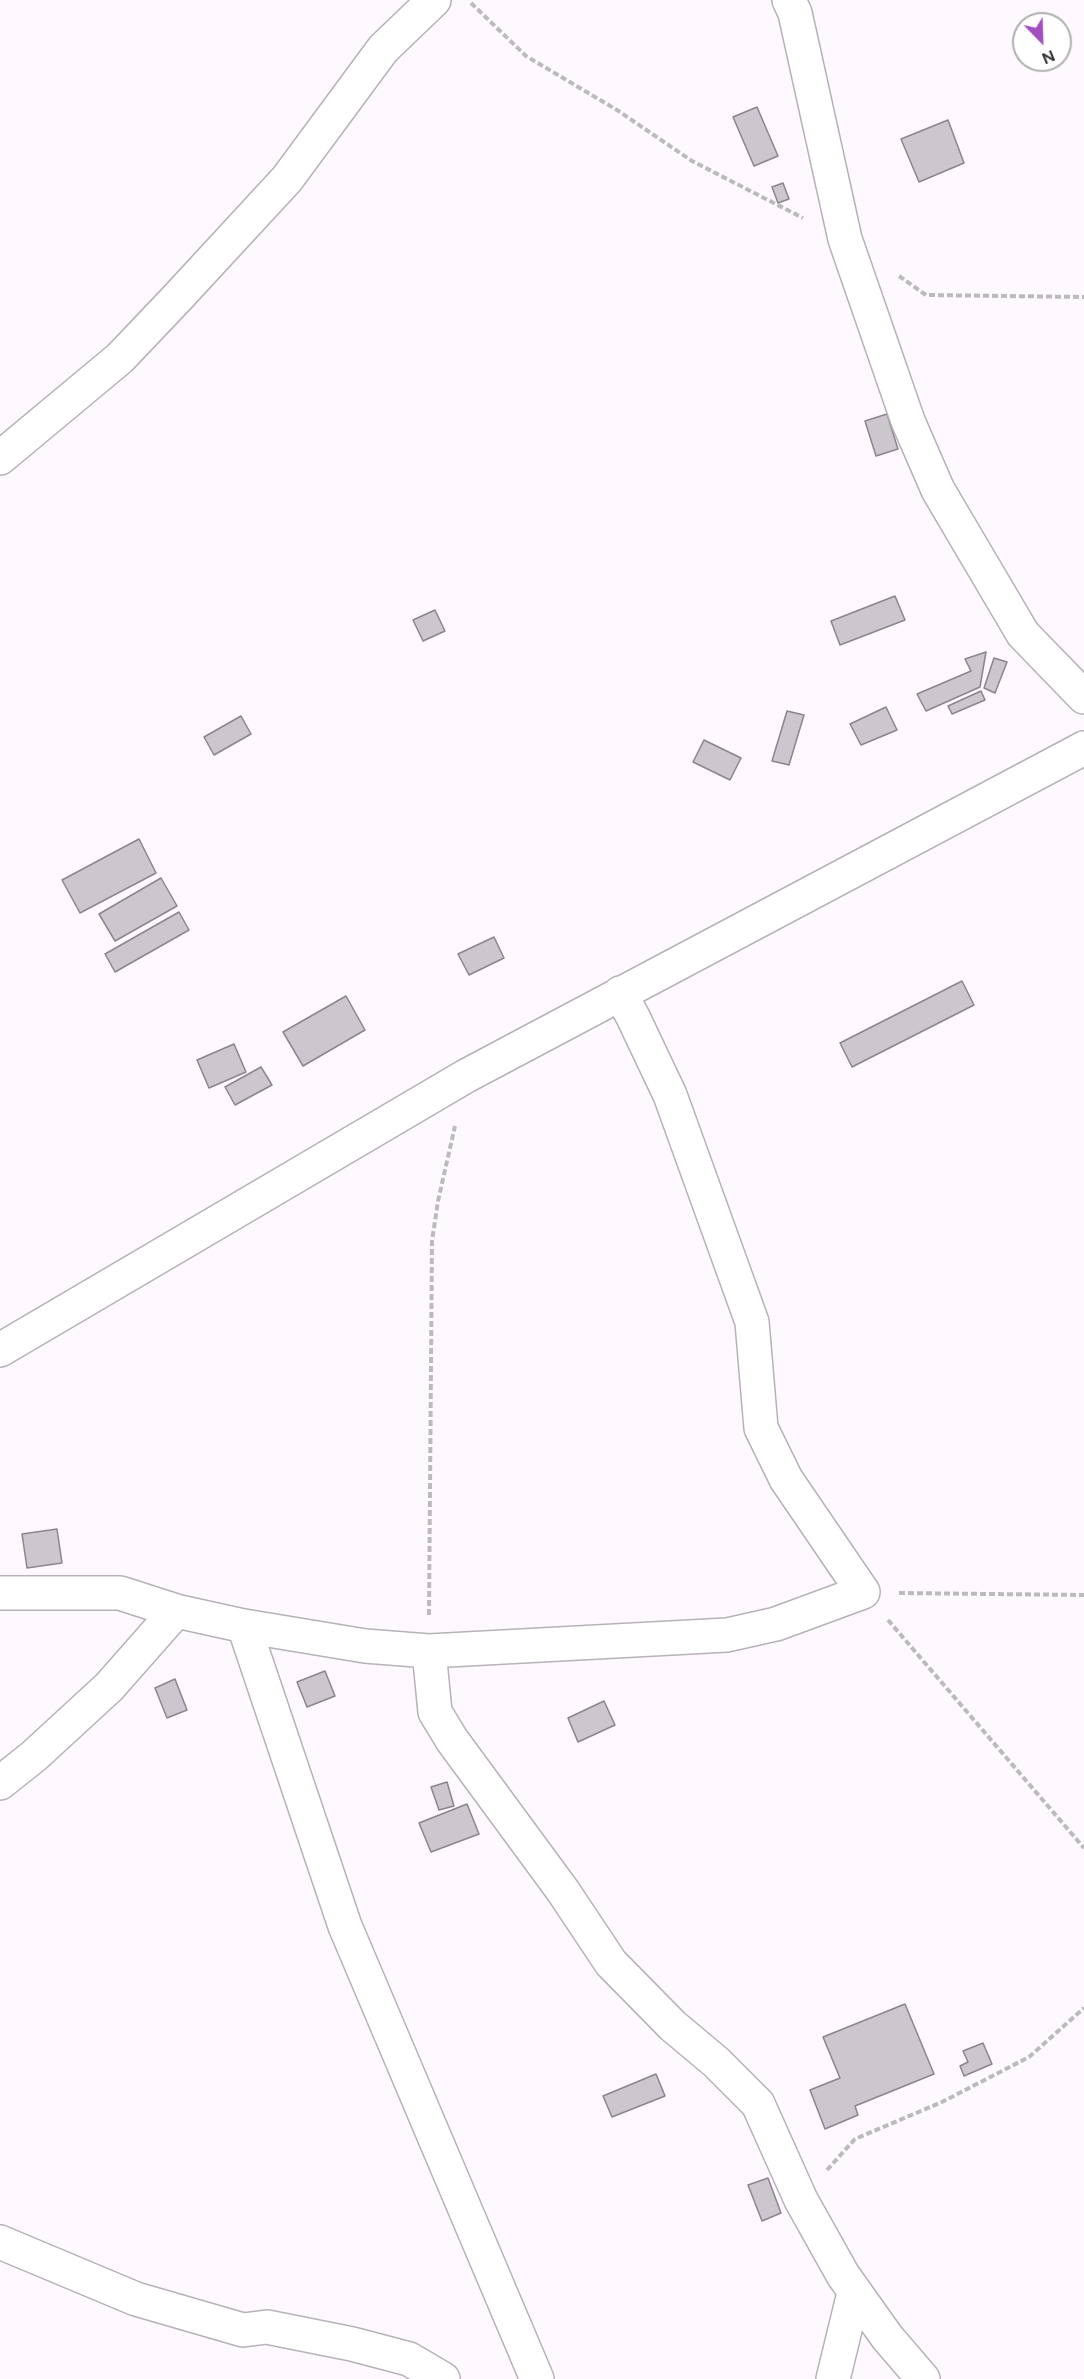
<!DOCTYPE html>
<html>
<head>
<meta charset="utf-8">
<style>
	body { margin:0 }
	#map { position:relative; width:1084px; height:2379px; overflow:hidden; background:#fdf9ff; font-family:Figtree,sans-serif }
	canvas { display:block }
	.north { position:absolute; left:1012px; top:12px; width:60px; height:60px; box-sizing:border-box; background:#fff; border:2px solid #b0afb0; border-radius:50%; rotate:157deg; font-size:16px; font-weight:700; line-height:24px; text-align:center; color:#3a383a }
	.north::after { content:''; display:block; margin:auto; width:21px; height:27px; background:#a250c0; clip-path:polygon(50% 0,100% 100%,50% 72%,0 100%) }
</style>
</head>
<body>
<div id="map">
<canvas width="1084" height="2379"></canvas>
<div class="north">N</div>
</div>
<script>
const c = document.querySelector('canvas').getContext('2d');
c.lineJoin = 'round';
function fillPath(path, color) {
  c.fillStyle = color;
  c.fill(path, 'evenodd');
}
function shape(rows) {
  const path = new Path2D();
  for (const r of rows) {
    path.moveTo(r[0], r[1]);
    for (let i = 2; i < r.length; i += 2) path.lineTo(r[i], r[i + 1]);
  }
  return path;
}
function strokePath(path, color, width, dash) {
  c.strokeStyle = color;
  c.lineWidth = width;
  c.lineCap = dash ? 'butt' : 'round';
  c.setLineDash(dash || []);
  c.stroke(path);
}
const building = shape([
	[757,107,778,156,754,166,733,117,757,107],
	[948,120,964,163,919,182,901,139,948,120],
	[783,183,789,199,778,203,772,187,783,183],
	[887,414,898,449,876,456,865,421,887,414],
	[895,596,905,620,840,645,831,621,895,596],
	[435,610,445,631,423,641,413,620,435,610],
	[986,652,980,687,926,711,917,694,971,671,965,659,986,652],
	[994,658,1007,662,995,693,984,688,994,658],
	[981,691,985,700,952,714,948,706,981,691],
	[886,707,897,730,861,745,850,724,886,707],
	[787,711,804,715,789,765,772,761,787,711],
	[241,716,251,734,214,755,204,737,241,716],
	[704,740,741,758,730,780,693,762,704,740],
	[139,839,156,873,80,913,62,880,139,839],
	[161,878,177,906,115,941,99,914,161,878],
	[179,912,189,930,115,972,105,954,179,912],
	[494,937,504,958,469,975,458,954,494,937],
	[962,981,974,1005,852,1067,840,1043,962,981],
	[346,996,365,1030,303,1066,283,1032,346,996],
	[234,1044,246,1072,209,1088,197,1060,234,1044],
	[261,1067,272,1085,235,1105,225,1087,261,1067],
	[57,1529,62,1563,27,1568,22,1534,57,1529],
	[325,1671,335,1696,307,1707,297,1682,325,1671],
	[175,1679,187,1710,167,1718,155,1688,175,1679],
	[604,1701,615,1725,578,1742,568,1718,604,1701],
	[447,1782,454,1806,439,1810,431,1787,447,1782],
	[467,1804,479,1834,431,1852,419,1823,467,1804],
	[905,2004,934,2074,855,2106,858,2115,825,2129,810,2090,840,2078,823,2037,905,2004],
	[983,2043,992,2064,964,2076,960,2066,968,2062,963,2051,983,2043],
	[656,2074,665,2096,612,2117,603,2096,656,2074],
	[768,2178,781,2213,762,2221,748,2185,768,2178]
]);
fillPath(building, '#cbc7cd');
strokePath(building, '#8a868b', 1.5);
const minor = shape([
	[789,0,795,13,845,239,908,421,938,490,1023,634,1084,697],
	[0,458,120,358,178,297,287,179,383,49,434,0],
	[0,1350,466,1076,1084,748],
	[0,1593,120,1593,176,1611,244,1626,365,1646,429,1651,727,1635,776,1624,863,1592,786,1479,761,1428,752,1322,670,1095,633,1017,620,993],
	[244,1626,345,1926,537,2379],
	[429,1651,435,1712,452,1740,563,1891,611,1963,673,2026,716,2062,758,2104,801,2200,843,2275,887,2337,923,2379],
	[0,1783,34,1756,109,1687,176,1611],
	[0,2242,136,2299,243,2330,267,2327,352,2344,409,2359,443,2379],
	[833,2379,854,2293]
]);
strokePath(minor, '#b7b2b8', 36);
strokePath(shape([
	[471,3,526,56,617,110,692,161,803,218],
	[899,276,926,295,1084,297],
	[899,1593,1084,1595],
	[429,1615,432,1241,438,1201,455,1126],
	[888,1620,1084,1848],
	[827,2170,855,2139,942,2102,1029,2057,1084,2008]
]), '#bdbabe', 4, [6, 3]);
strokePath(minor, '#fff', 33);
</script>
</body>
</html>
